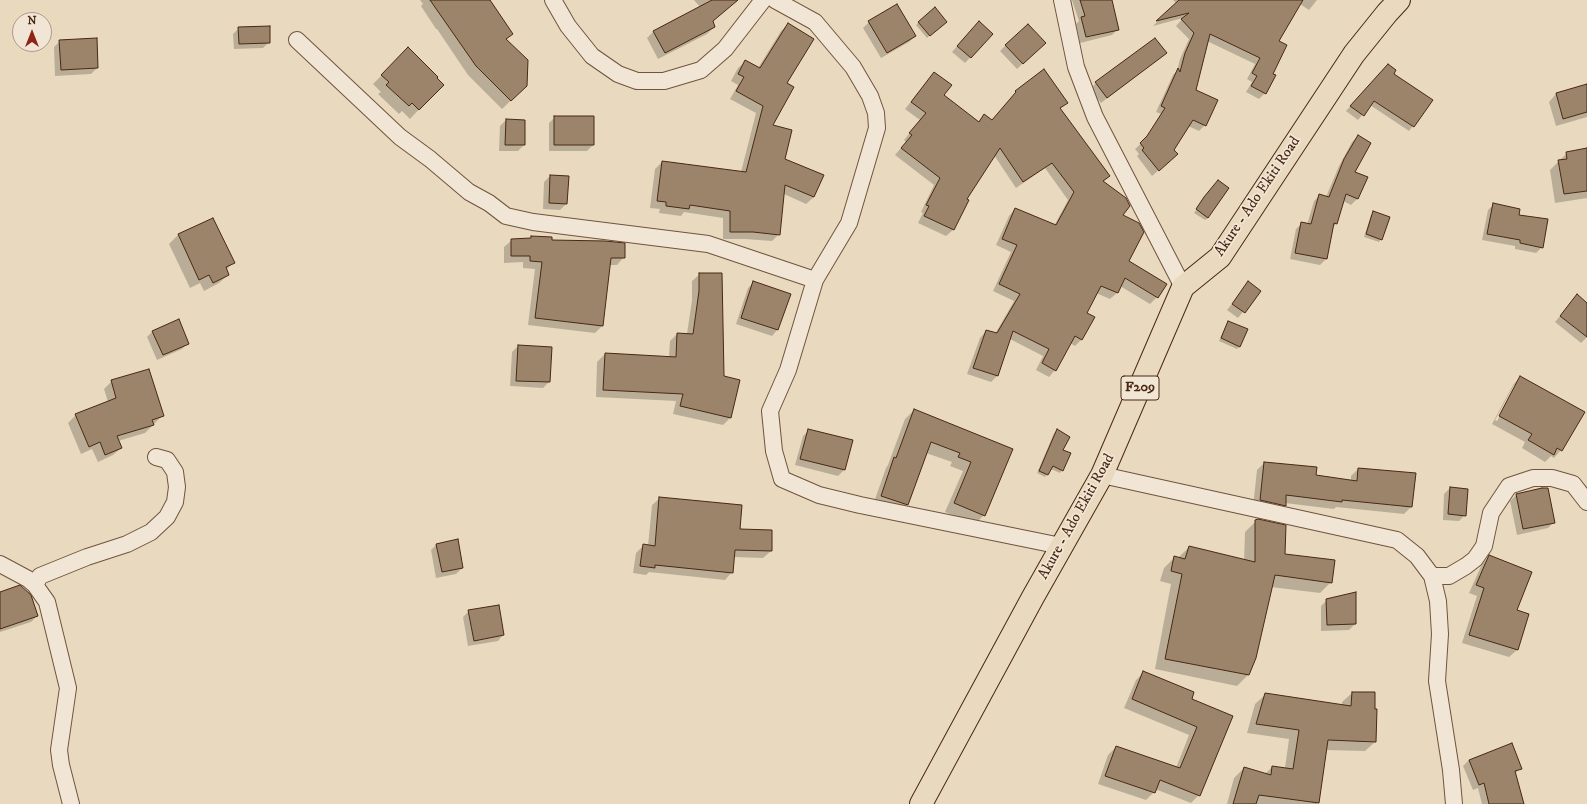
<!DOCTYPE html>
<html>
<head>
<meta charset="utf-8">
<style>
	body { margin:0 }
	#map { position:relative; width:1587px; height:804px; overflow:hidden; background:#e9d9be; font-family:"IM FELL DW Pica",serif }
	canvas { display:block }
	.north { position:absolute; left:12px; top:12px; width:40px; height:40px; box-sizing:border-box; background:#f1e6d5; border:1px solid #ad9a87; border-radius:50%; rotate:0deg; font-size:11px; font-weight:700; line-height:16px; text-align:center; color:#482812 }
	.north::after { content:''; display:block; margin:auto; width:14px; height:18px; background:#8f2418; clip-path:polygon(50% 0,100% 100%,50% 72%,0 100%) }
</style>
</head>
<body>
<div id="map">
<canvas width="1587" height="804"></canvas>
<div class="north">N</div>
</div>
<script>
const c = document.querySelector('canvas').getContext('2d');
c.lineJoin = 'round';
function fillPath(path, color) {
  c.fillStyle = color;
  c.fill(path, 'evenodd');
}
function shape(rows) {
  const path = new Path2D();
  for (const r of rows) {
    path.moveTo(r[0], r[1]);
    for (let i = 2; i < r.length; i += 2) path.lineTo(r[i], r[i + 1]);
  }
  return path;
}
function strokePath(path, color, width, dash) {
  c.strokeStyle = color;
  c.lineWidth = width;
  c.lineCap = dash ? 'butt' : 'round';
  c.setLineDash(dash || []);
  c.stroke(path);
}
function write(font, color, halo, rows, align = 'center') {
  c.font = font + ' "IM FELL DW Pica",serif';
  c.lineWidth = 3.5;
  c.setLineDash([]);
  c.textBaseline = 'middle';
  c.strokeStyle = halo;
  c.fillStyle = color;
  for (const [text, x, y, turn = 0] of rows) {
    c.save();
    c.translate(x, y);
    c.rotate((+turn || 0) * Math.PI / 180);
    c.textAlign = isNaN(turn) ? turn : align;
    if (halo) c.strokeText(text, 0, 0);
    c.fillText(text, 0, 0);
    c.restore();
  }
}
fillPath(shape([
	[420,0,487,0,512,34,506,40,526,86,502,109,468,75,437,29,436,29,421,6,423,4],
	[694,0,737,0,712,22,714,27,707,34,658,59,647,38,654,31,700,7],
	[1072,0,1111,0,1118,29,1112,35,1080,43,1076,24,1079,21],
	[1173,0,1317,0,1309,10,1300,4,1278,41,1272,74,1265,93,1259,99,1246,92,1252,82,1247,79,1255,64,1207,41,1194,90,1205,125,1199,131,1188,126,1173,150,1177,154,1152,176,1137,156,1139,154,1135,149,1144,141,1161,114,1156,112,1173,75,1177,71,1180,59,1189,39,1176,26,1183,18,1153,26,1176,3],
	[869,22,915,36,909,42,881,58,863,28],
	[919,22,943,24,927,38,916,25],
	[788,24,786,83,771,126,784,159,814,197,806,204,784,194,779,234,772,241,745,239,723,239,723,218,684,212,681,216,659,213,660,209,650,208,655,169,662,162,741,172,756,113,730,99,738,85,731,81,738,68,746,61,758,68,781,31],
	[239,28,269,42,263,48,234,49,233,34],
	[973,28,992,34,965,63,952,52],
	[96,39,97,68,91,74,55,76,54,47,60,41],
	[1006,45,1038,49,1017,69,1000,51],
	[408,49,442,85,410,119,402,111,399,114,378,94,381,92,373,84],
	[1165,53,1101,103,1090,89,1096,83],
	[1383,70,1392,74,1413,126,1409,131,1370,105,1358,120,1346,111],
	[934,73,942,96,978,122,984,115,992,121,1016,92,1066,103,1060,109,1109,176,1103,182,1122,216,1128,261,1165,284,1157,297,1150,304,1120,286,1117,293,1110,299,1096,293,1086,313,1082,339,1075,346,1070,343,1055,370,1049,377,1036,370,1043,356,1010,339,998,375,991,382,967,374,980,338,986,331,995,334,1014,301,993,291,1011,252,996,245,1009,216,1015,209,1054,226,1068,200,1045,168,1016,188,994,155,966,199,968,200,953,230,946,236,918,223,923,213,921,212,934,185,895,155,906,142,904,140,920,120,905,109],
	[1587,85,1587,117,1556,126,1549,102,1556,94],
	[555,117,593,145,587,151,549,151,549,123],
	[506,120,524,145,518,151,499,151,500,126],
	[1358,136,1354,172,1366,178,1357,199,1351,205,1343,201,1336,224,1332,228,1326,259,1320,265,1290,259,1296,229,1302,223,1307,225,1314,201,1320,195,1326,197,1339,166,1352,142],
	[1587,149,1587,198,1555,203,1550,170,1567,153],
	[550,176,566,204,560,210,543,209,544,182],
	[1215,184,1208,218,1205,220,1194,213],
	[1494,204,1518,215,1542,247,1536,253,1515,249,1515,246,1482,240,1488,210],
	[1374,213,1381,239,1379,242,1364,237,1371,215],
	[212,219,233,263,226,270,228,275,219,283,204,291,200,283,190,288,169,244,178,235],
	[532,237,624,257,617,265,610,265,602,326,595,333,528,325,535,269,523,268,523,262,504,263,504,247,512,240,529,239],
	[700,274,730,418,723,425,673,414,676,401,596,397,597,362,605,354,669,357,670,341,677,334,687,334,692,300,692,281],
	[754,282,790,294,777,330,772,336,736,324,748,288],
	[1248,283,1260,291,1238,318,1227,310],
	[1577,296,1587,304,1587,337,1581,343,1555,322],
	[1228,322,1240,346,1237,349,1219,341,1226,325],
	[152,332,188,343,182,349,157,360,147,337],
	[518,346,551,348,549,382,543,388,510,386,512,352],
	[1520,377,1561,450,1554,458,1551,456,1545,462,1522,448,1525,442,1492,424,1513,385],
	[1514,385,1517,385,1497,421,1495,420],
	[112,381,162,416,145,433,118,441,121,448,113,455,98,462,92,449,81,454,68,423,76,415,108,402,104,389],
	[914,410,1012,450,984,515,975,524,945,512,963,471,950,466,952,462,926,453,907,504,898,513,873,505,886,468,888,465,905,419],
	[809,430,852,441,844,470,838,476,795,465,803,436],
	[1057,431,1062,450,1062,470,1060,473,1051,469,1045,477,1037,473,1054,433],
	[1264,463,1315,476,1351,481,1351,476,1358,469,1411,507,1404,514,1336,507,1334,509,1285,503,1285,505,1278,512,1253,507,1257,470],
	[1450,488,1465,515,1459,521,1443,520,1444,494],
	[1542,488,1554,522,1548,528,1517,535,1510,501,1516,495],
	[660,498,739,530,771,551,763,558,734,557,732,572,725,580,649,572,646,575,633,573,636,553,644,545,648,546,652,505],
	[1256,521,1284,555,1331,582,1320,593,1271,587,1255,658,1248,675,1237,686,1155,669,1171,584,1160,581,1164,568,1174,558,1178,558,1189,547,1244,561,1245,532],
	[437,544,462,568,456,574,436,578,431,550],
	[1490,556,1515,611,1528,615,1517,650,1509,657,1462,643,1477,596,1469,593,1482,564],
	[0,593,37,616,31,622,0,632],
	[1327,600,1355,624,1349,630,1321,631,1321,606],
	[469,611,503,635,498,641,468,646,463,617],
	[1144,672,1190,699,1231,716,1199,795,1191,803,1155,789,1154,792,1146,800,1098,784,1108,755,1116,747,1176,768,1189,735,1124,708,1136,680],
	[1352,693,1374,710,1375,742,1365,751,1325,750,1317,804,1227,804,1234,778,1244,768,1265,774,1272,767,1285,768,1289,739,1247,733,1255,704,1265,695,1342,706,1342,702],
	[1469,760,1520,768,1515,774,1523,804,1482,804,1478,788,1473,790,1463,766]
]), '#0003');
const building = shape([
	[430,0,490,0,513,34,506,39,528,60,527,86,511,101,476,66,430,0],
	[712,0,738,0,713,21,715,27,665,53,653,31,712,0],
	[1080,0,1112,0,1119,30,1086,37,1081,17,1085,16,1080,0],
	[1179,0,1303,0,1279,41,1287,45,1273,74,1276,75,1266,94,1251,86,1257,76,1252,73,1260,58,1210,34,1196,90,1218,100,1206,126,1193,120,1174,150,1178,154,1159,171,1142,150,1144,148,1140,143,1147,136,1165,108,1161,106,1178,68,1180,72,1185,53,1194,33,1181,19,1189,13,1156,21,1179,0],
	[897,4,916,36,887,53,868,21,897,4],
	[935,7,947,22,930,36,918,22,935,7],
	[979,21,993,34,971,58,957,46,979,21],
	[788,23,814,39,787,83,794,87,773,125,792,130,785,159,824,175,814,197,785,185,780,235,753,232,730,232,730,211,690,205,689,209,666,206,666,202,657,201,662,161,746,172,763,106,736,91,744,77,738,74,745,60,760,68,788,23],
	[1028,24,1046,43,1023,64,1005,45,1028,24],
	[270,26,270,43,239,44,238,27,270,26],
	[97,38,98,68,61,70,59,40,97,38],
	[1155,38,1167,53,1107,98,1095,82,1155,38],
	[408,47,438,77,437,78,444,85,419,110,412,103,409,106,386,85,389,82,381,75,408,47],
	[1388,64,1396,70,1394,74,1433,100,1414,127,1374,101,1364,116,1350,106,1388,64],
	[1044,69,1068,103,1060,108,1110,176,1103,181,1126,198,1130,206,1123,215,1139,223,1144,232,1129,261,1167,284,1158,298,1125,278,1118,293,1101,286,1087,313,1095,317,1082,340,1075,336,1056,371,1042,363,1049,349,1013,331,998,376,973,368,986,330,997,333,1020,294,999,284,1017,245,1002,239,1015,208,1056,225,1074,192,1052,163,1023,182,1000,148,967,199,969,200,954,230,924,216,929,206,926,205,940,178,901,148,912,135,909,133,926,113,911,102,934,72,952,85,944,95,979,122,984,114,992,120,1016,92,1015,91,1044,69],
	[1587,84,1587,112,1563,119,1556,93,1587,84],
	[554,116,594,116,594,145,554,145,554,116],
	[506,119,525,120,525,145,505,145,506,119],
	[1358,135,1371,143,1355,172,1368,177,1358,199,1346,194,1337,224,1334,223,1327,259,1295,253,1301,222,1311,224,1319,194,1329,197,1344,159,1358,135],
	[1587,148,1587,191,1564,194,1558,160,1567,159,1566,152,1587,148],
	[550,175,569,176,567,204,549,203,550,175],
	[1218,180,1229,188,1208,218,1196,209,1204,197,1218,180],
	[1493,203,1520,209,1519,215,1548,219,1543,248,1520,243,1520,240,1487,234,1493,203],
	[1373,211,1390,217,1382,240,1366,234,1373,211],
	[213,218,235,263,226,267,229,275,213,283,209,275,199,280,178,234,213,218],
	[531,236,552,237,552,240,605,241,625,243,625,258,611,258,603,326,535,318,542,262,530,261,530,256,511,256,511,239,531,238,531,236],
	[699,273,722,273,724,376,740,380,731,418,680,406,683,394,603,390,605,353,676,357,677,333,693,334,699,291,699,273],
	[753,281,791,294,778,330,741,318,753,281],
	[1248,281,1261,291,1245,313,1232,304,1248,281],
	[1577,294,1587,303,1587,337,1560,316,1577,294],
	[179,319,189,344,163,355,152,331,179,319],
	[1228,321,1248,329,1240,347,1221,338,1228,321],
	[518,345,552,347,550,382,516,381,518,345],
	[149,369,164,416,152,420,154,425,117,436,122,448,105,455,100,442,89,447,75,414,116,398,111,380,149,369],
	[1520,376,1585,412,1562,451,1557,448,1554,455,1528,440,1532,434,1499,416,1520,376],
	[914,409,1013,449,985,516,954,503,971,462,958,457,960,453,931,442,908,505,881,496,894,457,896,458,914,409],
	[808,429,853,440,845,470,800,459,808,429],
	[1057,429,1070,437,1063,450,1071,453,1063,471,1053,466,1048,475,1039,471,1057,429],
	[1264,462,1317,467,1316,475,1357,481,1358,468,1416,473,1412,507,1342,500,1342,502,1286,495,1286,506,1260,500,1264,462],
	[1450,487,1468,489,1466,516,1448,514,1450,487],
	[1542,488,1548,488,1555,523,1523,529,1516,494,1542,488],
	[659,497,742,505,740,529,772,530,772,551,735,550,733,573,655,565,655,568,640,566,643,544,655,546,659,497],
	[1258,519,1286,525,1285,554,1335,560,1332,583,1275,575,1256,658,1249,675,1165,659,1182,574,1171,571,1174,556,1185,559,1189,546,1255,562,1255,520,1258,519],
	[458,539,463,568,442,572,436,544,458,539],
	[1489,555,1532,572,1517,610,1529,614,1518,650,1469,635,1484,588,1476,585,1489,555],
	[20,585,31,595,38,616,0,629,0,592,20,585],
	[1356,592,1356,624,1327,625,1326,599,1356,592],
	[499,605,504,635,474,641,468,610,499,605],
	[1143,671,1194,692,1192,699,1233,716,1200,796,1160,780,1155,793,1105,776,1116,746,1180,768,1197,727,1132,699,1143,671],
	[1352,692,1375,692,1375,709,1377,709,1376,742,1328,740,1319,803,1259,795,1256,804,1233,804,1244,767,1271,775,1272,766,1293,769,1299,730,1256,724,1265,693,1351,706,1352,692],
	[1512,743,1522,769,1515,771,1524,804,1489,804,1484,783,1479,785,1469,760,1512,743]
]);
fillPath(building, '#9c846b');
strokePath(building, '#482812', 1);
const minor = shape([
	[553,0,568,26,592,56,618,74,637,81,664,81,701,70,725,49,763,0],
	[775,0,815,22,853,67,870,96,876,113,877,128,849,223,815,280,788,370,770,411,774,451,782,479,819,495,860,505,1061,546],
	[1062,0,1076,67,1095,117,1183,287],
	[297,40,400,137,430,159,469,192,489,203,506,216,533,222,708,244,815,280],
	[1102,475,1397,540,1417,556,1432,576,1438,601,1440,634,1437,681,1451,770,1454,804],
	[0,564,28,579,35,585,47,602,68,688,59,750,61,765,71,804],
	[1432,576,1449,576,1466,566,1475,559,1484,546,1491,513,1509,486,1533,478,1552,478,1573,484,1587,502],
	[35,585,40,576,87,557,127,544,151,532,167,517,175,502,177,487,175,472,167,460,156,457]
]);
const primary = shape([
	[921,804,1033,597,1102,475,1183,287,1220,257,1354,54,1387,13,1399,0]
]);
strokePath(minor, '#70543d', 18);
strokePath(primary, '#482812', 24);
strokePath(minor, '#f1e6d5', 16);
strokePath(primary, '#e9d9be', 22);
for (const [x, y, w] of [
	[1140,388,38]
]) {
  const box = new Path2D();
  box.roundRect(x - w / 2, y - 12, w, 24, 3);
  c.fillStyle = '#f1e6d5';
  c.fill(box);
  strokePath(box, '#482812', 1);
}
write('bold 14px', '#482812', null, [
	["F209",1140,388]
]);
write('15px', '#482812', '#f1e6d5', [
	["Akure - Ado Ekiti Road",1258,197,-56],
	["Akure - Ado Ekiti Road",1077,517,-61]
]);
</script>
</body>
</html>
